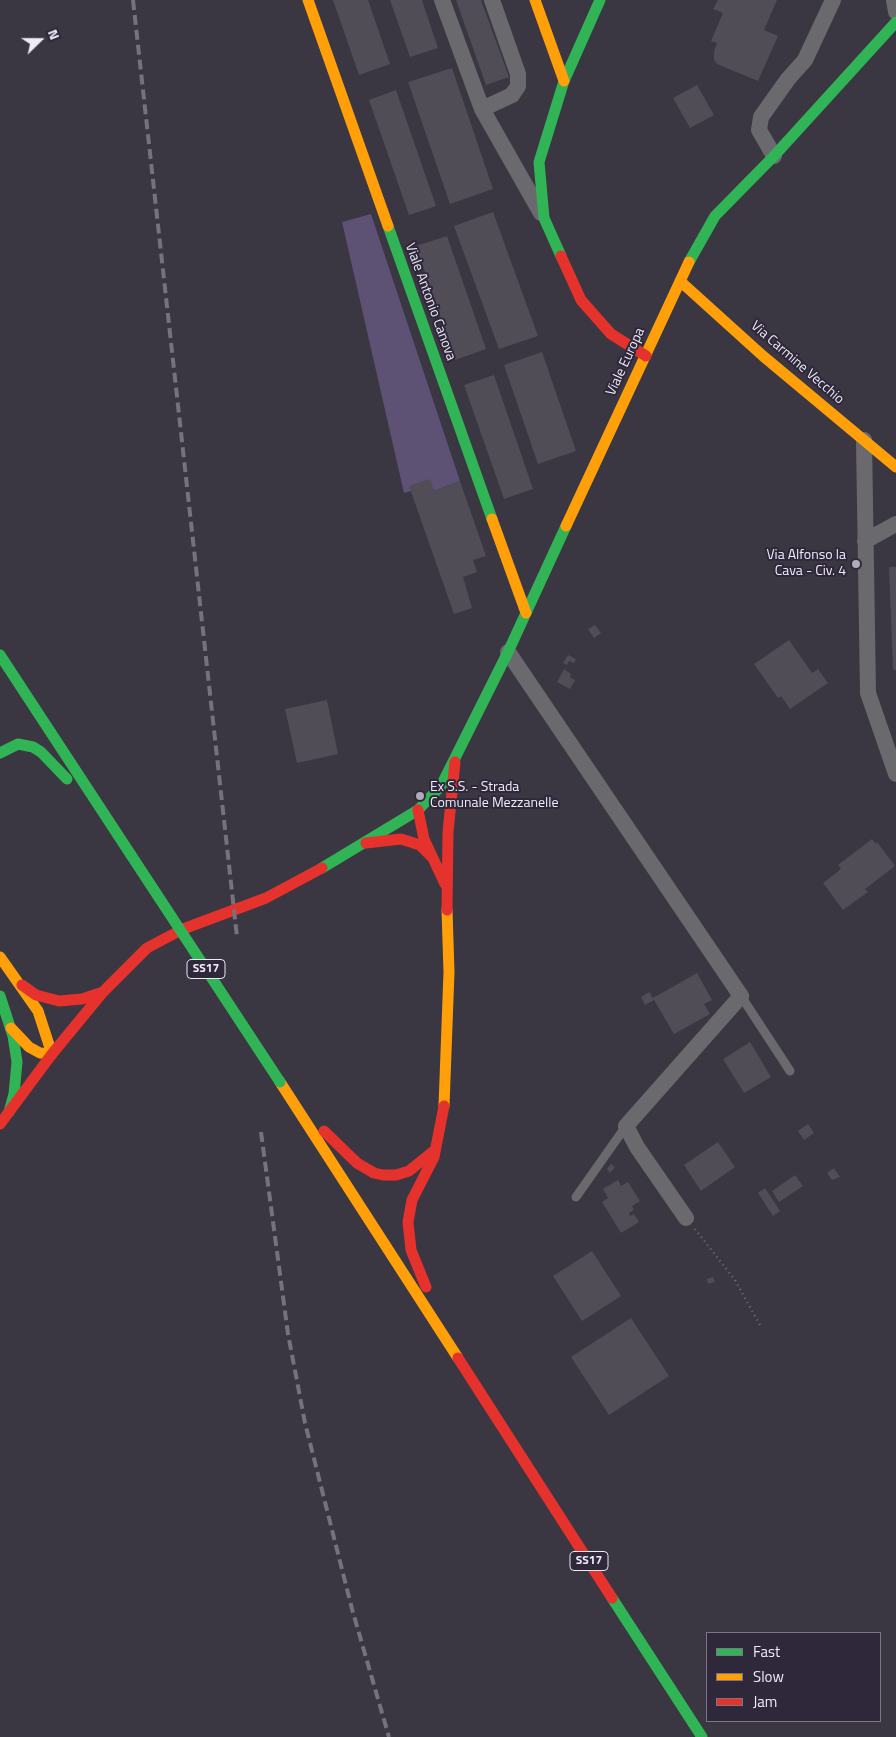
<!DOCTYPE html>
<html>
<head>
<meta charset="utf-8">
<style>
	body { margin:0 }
	#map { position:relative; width:896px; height:1737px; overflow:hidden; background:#3a3642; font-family:"Titillium Web",sans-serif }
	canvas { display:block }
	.legend { position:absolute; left:706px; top:1632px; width:175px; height:90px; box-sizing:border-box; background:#2f283b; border:1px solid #7b7686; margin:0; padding:6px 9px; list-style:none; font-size:15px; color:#eeeaf7 }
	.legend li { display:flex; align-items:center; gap:10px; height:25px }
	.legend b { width:25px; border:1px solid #7b7686 }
	.north { position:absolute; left:15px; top:15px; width:50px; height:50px; -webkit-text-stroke:4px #2f283b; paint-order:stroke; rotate:68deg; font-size:14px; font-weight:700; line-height:20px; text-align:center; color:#eeeaf7 }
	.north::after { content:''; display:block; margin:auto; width:18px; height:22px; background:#eeeaf7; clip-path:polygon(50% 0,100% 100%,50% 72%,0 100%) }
</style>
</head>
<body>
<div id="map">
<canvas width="896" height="1737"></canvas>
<ul class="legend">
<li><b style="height:6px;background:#30b455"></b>Fast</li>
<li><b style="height:6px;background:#ff9f0a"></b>Slow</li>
<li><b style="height:6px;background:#e5322d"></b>Jam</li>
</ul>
<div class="north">N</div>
</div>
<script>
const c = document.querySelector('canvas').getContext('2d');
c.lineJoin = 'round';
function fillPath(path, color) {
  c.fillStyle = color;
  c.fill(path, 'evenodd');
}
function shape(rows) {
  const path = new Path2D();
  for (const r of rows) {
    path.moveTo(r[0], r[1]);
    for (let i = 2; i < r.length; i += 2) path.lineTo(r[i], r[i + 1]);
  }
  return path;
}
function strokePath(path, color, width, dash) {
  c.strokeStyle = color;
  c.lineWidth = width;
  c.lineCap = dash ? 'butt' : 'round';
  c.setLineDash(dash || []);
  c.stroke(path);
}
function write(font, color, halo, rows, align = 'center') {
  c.font = font + ' "Titillium Web",sans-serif';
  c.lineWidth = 4;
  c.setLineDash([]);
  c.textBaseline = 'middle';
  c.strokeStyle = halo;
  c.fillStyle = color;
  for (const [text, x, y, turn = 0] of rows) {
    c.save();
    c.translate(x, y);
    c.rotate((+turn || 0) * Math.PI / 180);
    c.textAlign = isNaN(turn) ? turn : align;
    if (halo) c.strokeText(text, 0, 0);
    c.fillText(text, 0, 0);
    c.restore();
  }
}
fillPath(shape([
	[371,214,460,481,434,491,411,491,404,493,342,222]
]), '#5d5174');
fillPath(shape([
	[333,0,368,0,390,64,359,75],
	[390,0,422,0,438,48,410,57],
	[456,0,481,0,509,77,486,85],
	[718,0,777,0,764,30,778,36,758,81,717,64,714,60,714,52,717,43,711,41,723,13,713,9],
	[452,68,493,189,450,204,408,82],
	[697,85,714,115,690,128,673,98],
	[396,90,436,206,409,215,369,100],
	[493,212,538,336,499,349,454,226],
	[447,236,486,349,455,360,416,246],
	[542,352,576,451,538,464,504,365],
	[494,375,533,489,504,499,464,385],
	[430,479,434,491,460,481,486,556,473,560,477,572,463,577,472,608,454,614,409,486],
	[889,567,896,567,896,670,893,670],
	[595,625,601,633,594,638,588,629],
	[789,640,812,673,818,669,828,683,790,709,781,696,778,698,754,664],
	[568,655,576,659,574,663,569,661,567,665,563,663],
	[564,669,571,674,570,677,575,680,570,689,557,682],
	[327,700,338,754,297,763,285,709],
	[872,839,876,844,877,842,895,866,865,889,868,892,843,910,823,883,841,869,838,865],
	[697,973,712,1000,704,1004,710,1014,674,1034,653,998],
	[649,992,654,1000,645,1005,641,997],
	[750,1042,771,1077,744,1093,723,1059],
	[808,1124,814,1133,804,1140,798,1131],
	[718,1142,735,1167,701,1191,684,1165],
	[611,1164,615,1167,610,1173,607,1169],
	[834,1168,840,1177,832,1180,827,1173],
	[795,1175,803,1186,779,1202,772,1191],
	[618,1180,621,1186,628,1182,640,1201,632,1206,634,1210,629,1213,630,1216,634,1214,639,1222,621,1233,602,1202,608,1198,603,1189],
	[765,1188,780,1211,773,1216,758,1193],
	[592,1251,621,1296,582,1321,553,1276],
	[713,1277,715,1282,708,1284,707,1279],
	[631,1318,669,1376,609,1415,571,1357]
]), '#504d57');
strokePath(shape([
	[695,1229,735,1280,761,1327]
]), '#6f6d73', 2.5, [1, 4]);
strokePath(shape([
	[741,996,790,1071],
	[576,1197,626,1126]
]), '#6a696e', 9);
strokePath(shape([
	[442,0,482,109,541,213],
	[894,0,896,12],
	[482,109,512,95,518,86,518,74,492,0],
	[774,156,759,130,761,117,788,79,805,60,833,0],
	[864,440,868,693,896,774],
	[865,541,896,524],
	[508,652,741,996,626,1126,637,1147,686,1218]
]), '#6a696e', 16);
strokePath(shape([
	[388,226,492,519],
	[561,256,544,218,539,162,564,81,600,0],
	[689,262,715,216,774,156,896,22],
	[0,655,131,855],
	[0,753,18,744,33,747,41,752,67,779],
	[322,868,418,810,441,786,508,652,566,526],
	[0,996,13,1036,17,1062,14,1094,9,1112],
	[612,1598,702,1737]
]), '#30b455', 11);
strokePath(shape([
	[308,0,388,226],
	[535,0,564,81],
	[680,281,763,356,896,467],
	[492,519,526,613],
	[566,526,689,262],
	[0,957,38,1011,52,1054,40,1053,29,1047,11,1028],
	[280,1082,458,1358],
	[444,1106,449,972,447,910]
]), '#ff9f0a', 11);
strokePath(shape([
	[561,256,581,300,611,334,646,356],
	[418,810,424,839,445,884],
	[366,843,401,839,420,845,432,857],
	[447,910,448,832,455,762],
	[22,985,36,995,59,1001,82,999,103,992],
	[0,1124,52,1054,103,992,147,948,183,929,266,898,322,868],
	[324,1131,357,1163,374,1173,383,1175,396,1175,409,1171,435,1150],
	[426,1287,411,1250,408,1222,412,1200,434,1157,444,1106],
	[458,1358,612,1598]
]), '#e5322d', 11);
strokePath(shape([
	[133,0,237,937],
	[261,1132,288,1334,305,1423,352,1609,389,1737]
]), '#767279', 4, [10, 5]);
strokePath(shape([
	[131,855,280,1082]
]), '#30b455', 11);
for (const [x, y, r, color] of [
	[856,564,5,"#afabb8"],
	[420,796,5,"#afabb8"]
]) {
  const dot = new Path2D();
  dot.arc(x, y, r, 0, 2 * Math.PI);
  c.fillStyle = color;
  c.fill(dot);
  strokePath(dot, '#2f283b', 2);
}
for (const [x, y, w] of [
	[206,969,38],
	[589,1561,38]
]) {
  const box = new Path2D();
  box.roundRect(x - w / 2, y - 9.5, w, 19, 4);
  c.fillStyle = '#2f283b';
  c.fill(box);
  strokePath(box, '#eeeaf7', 1);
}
write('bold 12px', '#eeeaf7', null, [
	["SS17",206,969],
	["SS17",589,1561]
]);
write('14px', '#eeeaf7', '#2f283b', [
	["Viale Antonio Canova",430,302,70],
	["Viale Europa",626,362,-65],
	["Via Carmine Vecchio",797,363,41]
]);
write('14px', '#eeeaf7', '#2f283b', [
	["Via Alfonso la",846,556],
	["Cava - Civ. 4",846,572],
	["Ex S.S. - Strada",430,788,"left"],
	["Comunale Mezzanelle",430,804,"left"]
], 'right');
</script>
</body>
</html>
